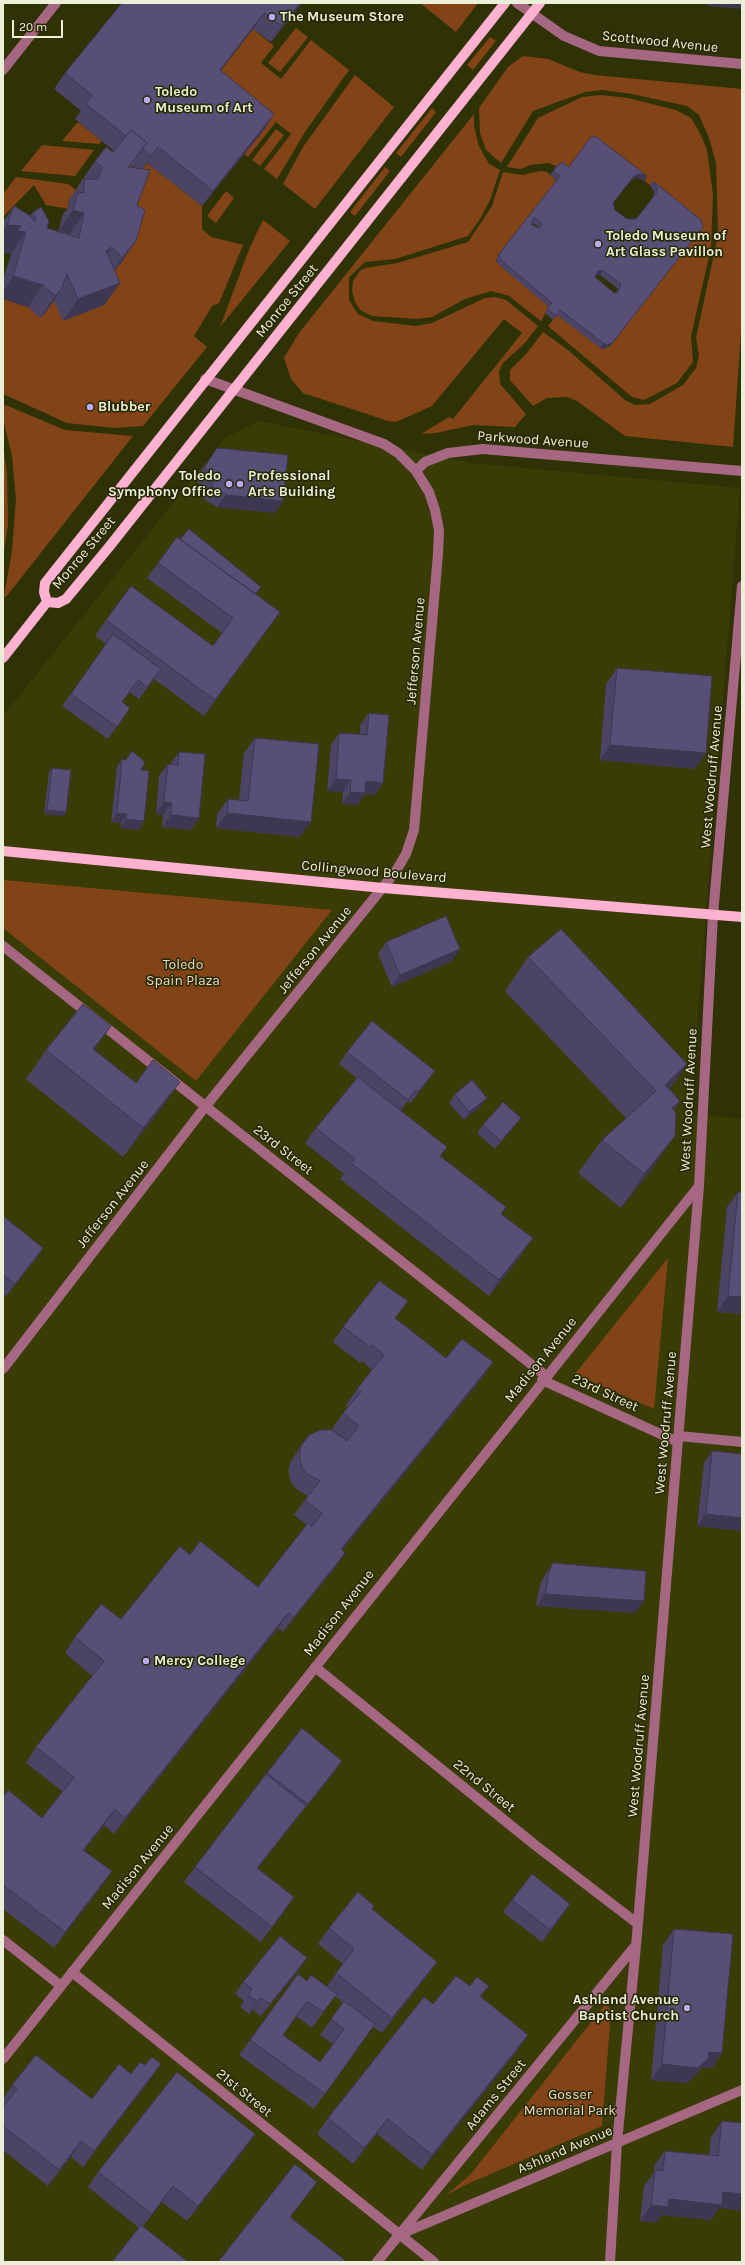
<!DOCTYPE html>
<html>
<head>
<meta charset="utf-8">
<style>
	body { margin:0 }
	#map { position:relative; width:745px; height:2265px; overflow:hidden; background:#2f3205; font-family:Karla,sans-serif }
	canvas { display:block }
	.frame { position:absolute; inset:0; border:4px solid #ecefd8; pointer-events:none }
	.scale { position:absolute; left:12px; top:20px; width:51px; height:18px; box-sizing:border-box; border:2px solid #ecefd8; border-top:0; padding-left:5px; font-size:12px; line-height:14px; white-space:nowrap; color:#ecefd8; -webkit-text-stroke:3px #252800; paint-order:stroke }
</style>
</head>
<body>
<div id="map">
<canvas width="745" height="2265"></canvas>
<div class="frame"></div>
<div class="scale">20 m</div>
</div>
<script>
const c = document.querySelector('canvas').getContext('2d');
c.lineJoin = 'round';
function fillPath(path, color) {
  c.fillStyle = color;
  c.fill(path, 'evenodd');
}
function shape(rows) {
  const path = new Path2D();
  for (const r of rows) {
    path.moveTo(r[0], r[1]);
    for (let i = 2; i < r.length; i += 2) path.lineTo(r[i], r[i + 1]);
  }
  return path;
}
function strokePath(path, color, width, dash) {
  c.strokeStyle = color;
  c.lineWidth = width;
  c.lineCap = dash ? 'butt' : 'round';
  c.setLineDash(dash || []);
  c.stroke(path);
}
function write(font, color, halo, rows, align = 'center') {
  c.font = font + ' Karla,sans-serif';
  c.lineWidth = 3;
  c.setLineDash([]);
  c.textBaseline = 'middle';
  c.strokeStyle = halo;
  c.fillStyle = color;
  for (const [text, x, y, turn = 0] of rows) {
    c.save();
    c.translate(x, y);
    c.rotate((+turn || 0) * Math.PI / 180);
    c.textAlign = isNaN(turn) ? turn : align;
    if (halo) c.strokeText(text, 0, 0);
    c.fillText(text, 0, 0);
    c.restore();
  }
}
fillPath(shape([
	[259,421,471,463,740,488,690,1114,742,1119,742,2262,3,2262,3,716,225,438]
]), '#393c04');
fillPath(shape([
	[420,3,478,3,456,32],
	[296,28,308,37,280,72,268,63],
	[253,29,274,46,261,63,281,79,311,40,349,70,305,132,277,179,264,169,291,134,276,122,248,157,244,154,209,86],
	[490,37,496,41,473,70,467,65],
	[523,56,548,59,580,72,595,75,742,89,742,319,733,447,625,436,577,401,567,397,547,398,533,406,510,380,510,370,527,353,543,332,568,350,625,400,635,405,650,404,683,385,696,368,699,355,696,338,718,235,716,163,709,138,699,115,687,106,632,94,603,90,585,92,533,111,501,163,486,150,480,133,479,108,508,67],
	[355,75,394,107,315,209,283,184,303,147],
	[601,95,628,98,676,110,691,118,700,133,707,150,713,194,711,248,691,336,693,362,677,383,644,400,632,397,548,326,557,315,604,349,698,224,595,141,566,171,549,163,530,165,521,169,507,167,538,118,582,97],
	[432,108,436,112,401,157,396,153],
	[474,114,474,126,479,146,489,164,500,170,490,200,480,219,468,236,395,259,365,262,349,277,349,300,358,314,373,321,416,326,432,323,485,298,495,297,506,300,538,326,524,344,503,363,499,371,500,384,526,414,515,427,473,425,436,433,421,434,449,417,453,419,522,333,504,319,432,406,396,422,388,421,303,393,291,379,284,358,299,333],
	[78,122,102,141,99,144,62,141],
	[276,129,284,135,260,166,252,160],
	[42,145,94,150,75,176,21,171],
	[147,163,202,206,202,229,211,237,243,245,219,303,212,306,194,336,207,347,143,426,115,428,67,423,3,394,3,299,28,307,40,317,113,189,131,165,140,172],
	[385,167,390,171,355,216,350,212],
	[541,171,547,172,557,181,498,255,496,261,549,307,541,321,509,296,491,291,465,299,432,317,417,319,372,316,360,310,355,302,352,291,353,281,360,271,365,268,397,263,468,242,492,206,503,172,522,175],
	[16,177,68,184,76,190,80,183,86,188,68,201,69,209,46,205,34,185,3,217,3,194],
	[226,191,234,198,216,223,207,216],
	[263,220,290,241,220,327,250,247],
	[3,404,65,430,133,436,6,597,4,596,12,551,16,499,12,456,3,419],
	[3,444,7,473,8,525,3,557],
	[3,880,332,910,196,1081,3,928],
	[668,1258,654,1409,575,1374],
	[604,2006,608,2006,611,2011,602,2126,465,2185,445,2196,470,2175]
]), '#824417');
strokePath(shape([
	[517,3,564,36,599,51,742,64],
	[3,70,56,3],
	[416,471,425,462,448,453,483,449,742,471],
	[3,946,546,1376],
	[3,1369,205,1107,396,871,406,854,414,830,438,554,439,530,435,510,429,492,416,471,398,453,384,444,205,379],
	[542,1380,678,1442],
	[679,1436,742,1442],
	[315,1667,535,1845,638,1924],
	[3,1940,61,1986],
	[72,1972,434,2262],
	[3,2059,699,1186],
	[401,2234,742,2090],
	[377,2262,636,1945],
	[610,2262,617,2143,637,1935,699,1186,713,915,742,586]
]), '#a56782', 10);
strokePath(shape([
	[47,602,58,603,66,599,109,547,540,3],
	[47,602,44,592,45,583,505,3],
	[3,658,47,602],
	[3,851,383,888,742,917]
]), '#ffb1d1', 10);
fillPath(shape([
	[122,3,302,3,271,42,253,29,220,71,264,130,202,206,147,163,142,169,137,205,121,263,114,271,120,283,104,305,63,321,54,301,46,312,40,318,28,307,3,299,3,280,11,254,5,248,3,248,3,222,14,206,30,216,33,212,47,228,58,232,63,214,69,207,68,201,80,184,80,183,95,161,113,152,114,151,75,119,81,111,54,89,65,73],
	[131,165,136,168,129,168],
	[557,166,647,176,644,181,637,178,631,180,613,203,615,210,627,219,636,219,653,198,654,192,650,185,653,181,700,231,610,346,604,349,600,348,557,315,553,320,545,313,549,307,498,264,496,258,499,254,557,180,550,175],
	[532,223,538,226,538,228,532,225],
	[596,275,600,275,618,289,616,293,614,293,595,277],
	[217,448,283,501,275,513,217,507,202,498,208,489,195,480],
	[158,563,256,594,280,612,204,716,154,679,139,699,129,692,122,702,130,708,108,739,62,706,106,644,95,636,106,620,213,646,222,633,147,578],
	[617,668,695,769,600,760,606,684],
	[369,713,375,795,365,794,357,805,342,804,343,792,327,791,331,745,339,733,360,734,360,725],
	[255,738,300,837,216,828,217,814,228,799,239,800,244,753],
	[179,752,199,818,191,830,162,827,163,815,156,814,159,776,168,764,170,764],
	[122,759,126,760,141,770,144,821,139,830,120,828,121,823,111,822,117,767],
	[52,768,66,812,64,816,44,814,49,772],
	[386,942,452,961,392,987,378,954],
	[528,957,670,1089,680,1101,674,1110,651,1170,621,1208,578,1173,602,1140,626,1118,505,991],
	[46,1050,94,1050,136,1083,180,1082,160,1110,123,1157,26,1079],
	[347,1052,426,1083,411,1103,408,1101,401,1110,441,1156,501,1214,522,1254,489,1296,340,1179,344,1174,305,1143,316,1128,357,1078,339,1064],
	[455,1094,481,1106,464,1120,449,1103],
	[483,1125,515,1126,495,1149,477,1133],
	[738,1192,742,1314,717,1312,727,1207],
	[3,1216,43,1248,35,1260,6,1296,3,1294],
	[395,1319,446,1358,493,1362,482,1378,342,1550,345,1553,334,1569,283,1632,278,1628,114,1834,104,1825,84,1851,112,1871,101,1887,54,1948,3,1909,3,1797,42,1818,63,1792,26,1763,36,1747,92,1676,65,1653,75,1637,121,1619,190,1555,258,1587,307,1525,294,1515,308,1496,296,1489,291,1482,288,1471,291,1461,301,1446,347,1441,332,1429,343,1413,349,1407,346,1405,357,1389,372,1370,362,1361,360,1363,333,1342,343,1327],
	[712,1451,742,1531,697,1526,704,1463],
	[553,1563,635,1613,536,1606,540,1584,545,1575],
	[302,1728,334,1773,300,1814,258,1868,294,1897,283,1913,261,1942,184,1882,195,1867,266,1774],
	[512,1900,562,1916,542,1942,503,1912],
	[372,1909,437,1962,426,1977,382,2033,373,2027,314,2109,239,2055,250,2040,307,1981,327,1986,343,1964,318,1944,329,1928],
	[335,1996,343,2003,320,2035,333,2044,320,2062,283,2035,296,2016,312,2028],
	[674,1929,722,2053,712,2068,702,2067,697,2074,687,2083,651,2080,663,1945],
	[299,1970,261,2016,253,2010,249,2014,240,2007,244,2001,235,1994,243,1982],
	[481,1997,518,2050,422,2170,377,2134,353,2164,317,2134,328,2118,433,2004],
	[131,2074,150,2080,83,2167,71,2157,48,2186,3,2150,3,2107,5,2104,3,2102,3,2099,12,2085,92,2099],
	[722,2121,719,2208,711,2220,662,2215,657,2222,640,2221,644,2186,654,2172,654,2166,665,2151,709,2155,711,2137],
	[244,2150,187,2221,162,2202,143,2226,139,2228,88,2187,98,2172]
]), '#4b4465');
fillPath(shape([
	[300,3,302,3,271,42,282,26],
	[708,3,742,3,742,9,706,6],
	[264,13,253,29,209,85,220,70],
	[274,114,264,130,202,206,213,191],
	[158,147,147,163,140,172,151,156],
	[640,174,647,176,644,181,637,178,631,180,634,176],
	[73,210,84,213,69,235,58,232],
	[7,225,21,226,26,232,11,254,3,253,3,250,5,248,3,248,3,231],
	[700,231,610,346,604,349,600,348],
	[136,241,121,263,106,280,122,258],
	[112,247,97,269,106,251],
	[598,271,603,271,600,275,596,275],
	[13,276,43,285,28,307,3,299,3,291],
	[120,283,104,305,63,321,78,299],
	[61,290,46,312,40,318,55,296],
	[226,495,283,501,275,513,217,507],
	[280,612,269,627,204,716,215,700],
	[610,745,706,753,695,769,600,760],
	[336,779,351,780,343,792,327,791],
	[366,781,383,783,375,795,365,794,357,805,342,804,350,792],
	[164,802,172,803,163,815,156,814],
	[47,810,66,812,64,816,44,814],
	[117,813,127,814,121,823,111,822],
	[227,813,311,822,300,837,216,828],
	[171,815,199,818,191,830,162,827],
	[126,819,144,821,139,830,120,828],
	[460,949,452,961,392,987,400,975],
	[111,1026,91,1055,93,1049],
	[687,1064,664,1098,665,1085],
	[435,1071,411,1103,419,1091],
	[180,1082,160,1110,123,1157,143,1128],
	[416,1089,408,1101,399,1112,408,1100],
	[487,1098,481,1106,464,1120,469,1112],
	[680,1101,657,1134,672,1108],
	[521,1118,515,1126,495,1149,501,1141],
	[675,1136,651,1170,621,1208,644,1174],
	[533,1238,522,1254,489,1296,499,1280],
	[43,1248,35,1260,6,1296,15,1284],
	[728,1296,742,1297,742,1314,717,1312],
	[493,1362,482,1378,330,1565,341,1549],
	[706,1514,742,1518,742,1531,697,1526],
	[345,1553,334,1569,283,1632,294,1617],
	[545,1594,644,1601,635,1613,536,1606],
	[288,1613,278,1628,114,1834,125,1818],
	[342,1761,334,1773,300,1814,246,1883,257,1868,308,1804],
	[115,1809,104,1825,72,1865,83,1850],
	[112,1871,101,1887,54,1948,65,1932],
	[294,1897,283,1913,261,1942],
	[570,1904,562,1916,542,1942,550,1930],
	[307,1958,299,1970,261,2016,270,2004],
	[437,1962,426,1977,382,2033,392,2018],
	[261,1998,253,2010,249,2014],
	[528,2035,518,2050,422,2170,432,2155],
	[709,2052,722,2053,712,2068,702,2067,697,2074,687,2083,651,2080,662,2064],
	[161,2064,150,2080,83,2167,94,2151],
	[388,2119,377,2134,353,2164,364,2148],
	[255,2134,244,2150,187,2221,198,2206],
	[81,2141,71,2157,48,2186,59,2170],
	[317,2182,306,2197,279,2232,290,2217],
	[173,2186,162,2202,141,2229,152,2214],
	[723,2192,742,2194,742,2211,719,2208,711,2220,662,2215,657,2222,640,2221,651,2205,669,2199]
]), '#3d3752');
const building = shape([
	[122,3,300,3,282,26,264,13,220,70,274,114,213,191,158,147,151,156,142,149,147,143,131,130,126,136,86,104,92,95,65,73,122,3],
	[131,130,147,143,128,167,150,170,137,205,145,210,136,241,122,258,112,247,106,251,120,283,78,299,67,274,61,290,55,296,43,285,13,276,26,232,17,231,21,226,7,225,14,206,29,215,34,221,36,220,33,212,41,207,49,221,47,228,79,238,84,213,73,210,78,192,84,193,84,179,98,179,102,167,95,161,106,147,113,152,131,130],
	[595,136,647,176,640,174,634,176,613,203,615,210,627,219,636,219,656,194,657,187,653,181,701,220,703,227,613,342,607,345,603,343,560,310,556,316,547,309,552,303,501,260,499,254,560,176,553,171,557,166,562,162,569,167,590,138,595,136],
	[535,218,541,222,541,227,539,228,532,225,532,220,535,218],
	[598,271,603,271,621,284,618,292,614,293,595,277,598,271],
	[217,448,288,455,283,501,226,495,211,486,217,477,204,468,217,448],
	[189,529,261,587,255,594,180,539,189,529],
	[177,537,280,612,215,700,106,620,131,586,213,646,233,618,158,563,177,537],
	[113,634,161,669,147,687,138,680,122,702,130,708,117,727,71,694,113,634],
	[617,668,712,676,706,753,610,745,617,668],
	[369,713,389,715,383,783,366,781,365,793,350,792,351,780,336,779,339,733,367,735,369,713],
	[255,738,319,744,311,822,227,813,228,799,248,801,255,738],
	[132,751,145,762,141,770,149,771,144,821,126,819,127,814,117,813,122,759,126,760,132,751],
	[179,752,205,754,199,818,171,815,172,803,164,802,168,764,178,765,179,752],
	[52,768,71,770,66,812,47,810,52,768],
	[446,916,460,949,400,975,386,942,446,916],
	[561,929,687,1064,665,1085,680,1101,672,1108,676,1113,675,1136,644,1174,602,1140,656,1091,528,957,561,929],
	[83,1004,111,1026,93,1049,136,1083,153,1060,180,1082,143,1128,46,1050,83,1004],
	[372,1021,435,1071,419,1091,416,1089,408,1100,347,1052,372,1021],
	[358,1077,447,1147,440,1156,506,1207,501,1214,533,1238,499,1280,351,1163,355,1159,316,1128,358,1077],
	[472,1080,487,1098,469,1112,455,1094,472,1080],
	[503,1102,521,1118,501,1141,483,1125,503,1102],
	[738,1192,742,1192,742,1297,728,1296,738,1192],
	[3,1216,43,1248,15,1284,3,1275,3,1216],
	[379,1281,408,1301,395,1318,446,1358,462,1339,493,1362,341,1549,345,1553,294,1617,288,1613,125,1818,115,1809,83,1850,112,1871,65,1932,3,1885,3,1797,8,1790,42,1818,74,1777,36,1747,104,1661,75,1637,101,1604,121,1619,180,1546,190,1555,200,1541,258,1587,308,1523,312,1527,322,1513,305,1500,320,1481,307,1474,302,1467,299,1456,301,1446,309,1435,320,1430,332,1430,347,1441,359,1426,343,1413,361,1392,357,1389,384,1355,372,1345,370,1347,343,1327,379,1281],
	[712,1451,742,1454,742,1518,706,1514,712,1451],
	[553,1563,646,1571,644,1601,545,1594,549,1572,553,1563],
	[302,1728,342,1761,308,1804,267,1773,302,1728],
	[266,1774,306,1806,257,1868,294,1897,272,1927,195,1867,266,1774],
	[532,1874,570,1904,550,1930,512,1900,532,1874],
	[358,1892,374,1906,372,1909,437,1962,392,2018,336,1973,354,1949,329,1928,358,1892],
	[674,1929,733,1934,722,2053,709,2052,708,2059,698,2068,662,2064,674,1929],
	[280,1936,307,1958,270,2004,261,1998,258,2002,248,1995,252,1989,243,1982,280,1936],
	[298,1974,307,1981,311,1975,337,1994,323,2012,307,2001,283,2035,320,2062,344,2029,331,2019,344,2001,375,2024,325,2094,250,2040,298,1974],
	[456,1976,470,1986,477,1977,489,1986,480,1996,528,2035,432,2155,388,2119,364,2148,328,2118,424,1997,433,2004,456,1976],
	[36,2055,92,2099,119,2064,131,2074,140,2062,145,2065,152,2057,161,2064,94,2151,81,2141,59,2170,3,2126,3,2107,17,2089,12,2085,36,2055],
	[177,2072,255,2134,198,2206,173,2186,152,2214,98,2172,177,2072],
	[722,2121,742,2123,742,2194,723,2192,722,2205,669,2199,668,2207,651,2205,655,2170,663,2171,665,2151,718,2156,722,2121],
	[295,2164,317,2182,290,2217,347,2262,218,2262,295,2164],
	[141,2225,188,2262,112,2262,141,2225]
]);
fillPath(building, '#574f75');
strokePath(building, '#3d3752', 1);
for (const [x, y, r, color] of [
	[272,17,4,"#baaaf7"],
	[147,100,4,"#baaaf7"],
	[598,244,4,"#baaaf7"],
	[90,407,4,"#baaaf7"],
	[229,484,4,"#baaaf7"],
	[240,484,4,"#baaaf7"],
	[146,1661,4,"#baaaf7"],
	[687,2008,4,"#baaaf7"]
]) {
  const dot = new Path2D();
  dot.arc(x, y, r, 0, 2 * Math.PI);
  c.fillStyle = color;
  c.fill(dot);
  strokePath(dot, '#252800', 1.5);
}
write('bold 14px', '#ecefd8', '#252800', [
	["The Museum Store",280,17],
	["Toledo",155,92],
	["Museum of Art",155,108],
	["Toledo Museum of",606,236],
	["Art Glass Pavillon",606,252],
	["Blubber",98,407],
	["Toledo",221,476,"right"],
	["Symphony Office",221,492,"right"],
	["Professional",248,476],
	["Arts Building",248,492],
	["Mercy College",154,1661],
	["Ashland Avenue",679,2000,"right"],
	["Baptist Church",679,2016,"right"]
], 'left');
write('14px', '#ecefd8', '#252800', [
	["Scottwood Avenue",660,42,6],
	["Monroe Street",287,301,-51],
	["Parkwood Avenue",533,440,4],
	["Monroe Street",84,553,-50],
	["Jefferson Avenue",416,651,-85],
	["West Woodruff Avenue",712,777,-85],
	["Collingwood Boulevard",374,872,5],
	["Jefferson Avenue",315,950,-51],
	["West Woodruff Avenue",689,1100,-87],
	["23rd Street",283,1150,38],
	["Jefferson Avenue",113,1204,-52],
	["Madison Avenue",541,1360,-51],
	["23rd Street",605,1393,25],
	["West Woodruff Avenue",666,1423,-85],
	["Madison Avenue",339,1613,-52],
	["West Woodruff Avenue",639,1746,-85],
	["22nd Street",484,1786,39],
	["Madison Avenue",138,1867,-51],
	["21st Street",244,2093,39],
	["Adams Street",496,2095,-51],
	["Ashland Avenue",565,2150,-23]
]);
write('14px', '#efd7c9', '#252800', [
	["Toledo",183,965],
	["Spain Plaza",183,981],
	["Gosser",570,2095],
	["Memorial Park",570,2111]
]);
</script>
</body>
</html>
